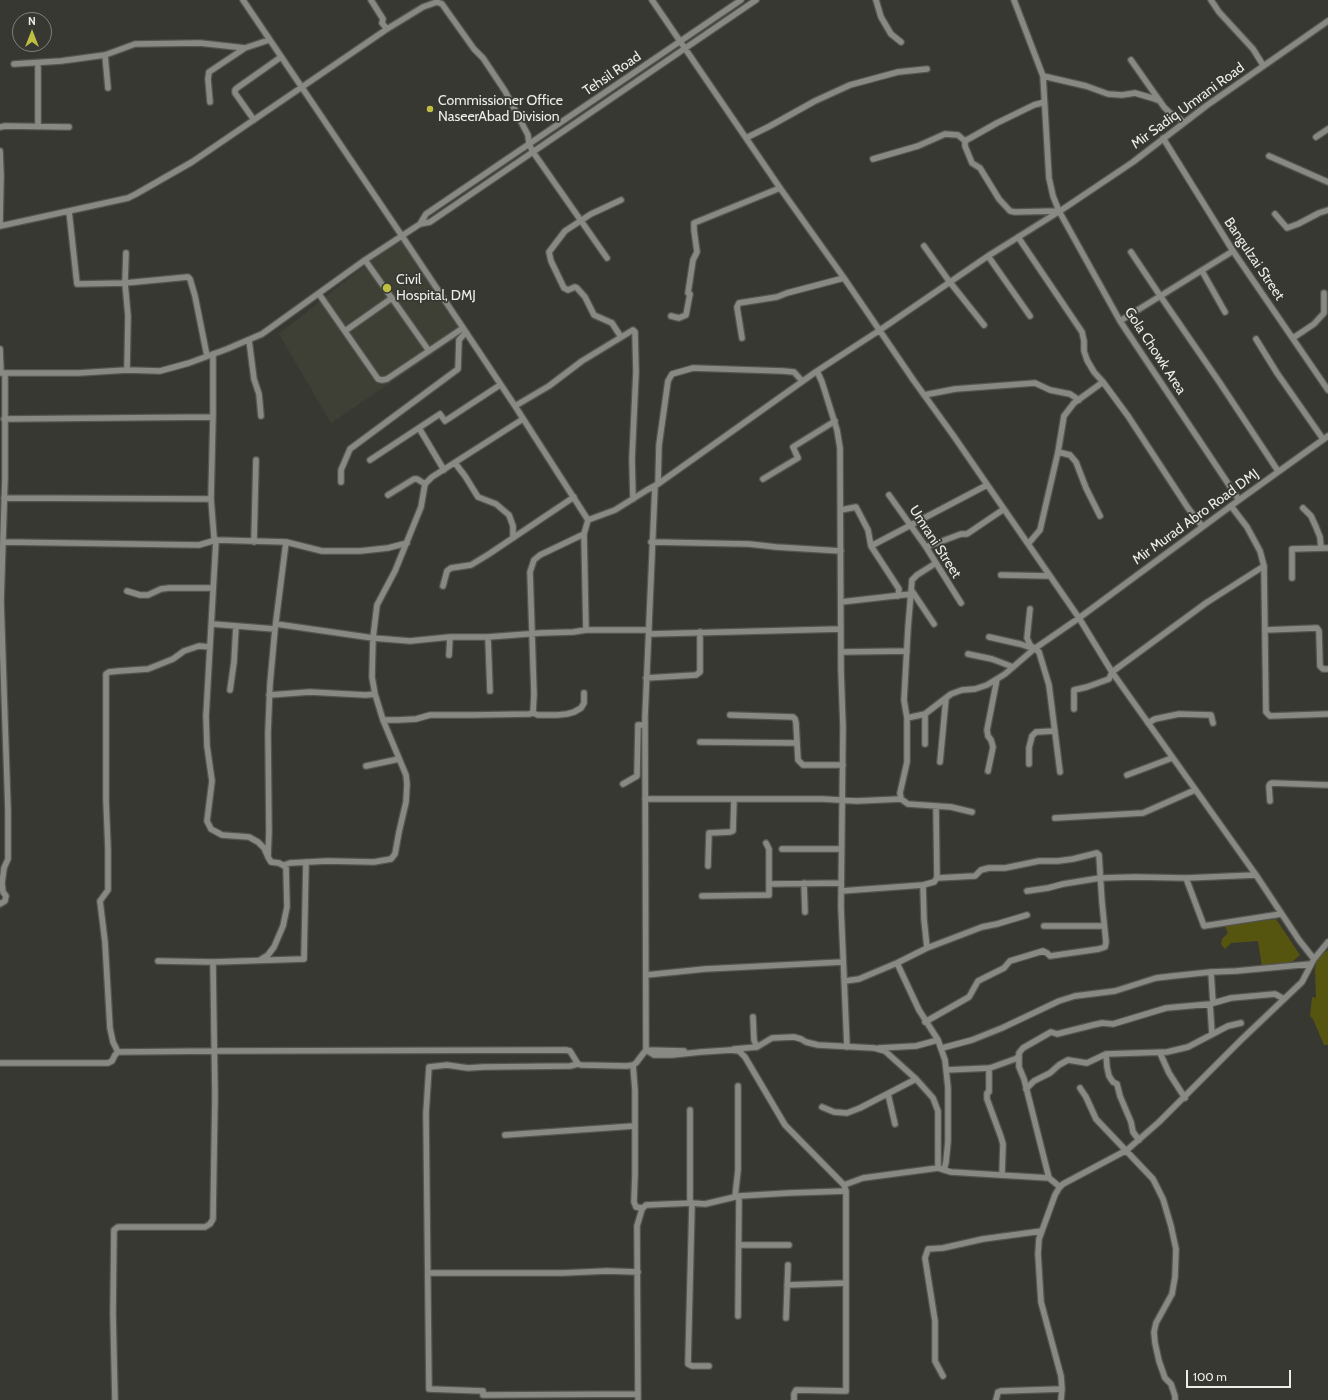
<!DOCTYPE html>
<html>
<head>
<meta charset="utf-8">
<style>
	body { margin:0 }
	#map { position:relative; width:1328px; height:1400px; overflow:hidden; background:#383833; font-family:Cabin,sans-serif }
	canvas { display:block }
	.north { position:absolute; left:12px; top:12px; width:40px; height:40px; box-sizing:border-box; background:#383833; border:1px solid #80807c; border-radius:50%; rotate:0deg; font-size:11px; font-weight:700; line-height:16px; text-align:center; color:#ecece9 }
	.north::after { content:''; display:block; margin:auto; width:14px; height:18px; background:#bfbe41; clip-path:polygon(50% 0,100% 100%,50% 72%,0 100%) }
	.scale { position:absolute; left:1186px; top:1370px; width:105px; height:18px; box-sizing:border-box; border:2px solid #ecece9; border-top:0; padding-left:5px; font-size:12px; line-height:14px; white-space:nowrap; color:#ecece9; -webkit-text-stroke:3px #383833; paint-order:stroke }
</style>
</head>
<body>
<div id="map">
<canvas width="1328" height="1400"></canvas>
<div class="north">N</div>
<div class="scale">100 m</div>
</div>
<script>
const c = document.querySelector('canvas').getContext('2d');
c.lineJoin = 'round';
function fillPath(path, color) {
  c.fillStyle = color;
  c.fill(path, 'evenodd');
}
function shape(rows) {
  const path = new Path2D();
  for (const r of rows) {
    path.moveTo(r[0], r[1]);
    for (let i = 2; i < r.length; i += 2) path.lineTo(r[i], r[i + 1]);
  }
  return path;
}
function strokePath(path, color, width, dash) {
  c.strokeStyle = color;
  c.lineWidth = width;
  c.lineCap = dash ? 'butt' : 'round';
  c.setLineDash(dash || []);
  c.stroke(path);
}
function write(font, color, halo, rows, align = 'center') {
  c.font = font + ' Cabin,sans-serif';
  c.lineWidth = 3.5;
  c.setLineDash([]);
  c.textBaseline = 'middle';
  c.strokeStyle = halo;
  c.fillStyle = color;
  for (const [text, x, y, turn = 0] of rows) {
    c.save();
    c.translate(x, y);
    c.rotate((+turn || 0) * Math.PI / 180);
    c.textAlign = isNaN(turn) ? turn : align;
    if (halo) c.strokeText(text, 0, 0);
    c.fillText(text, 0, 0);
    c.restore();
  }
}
fillPath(shape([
	[402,236,466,332,331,423,279,334]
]), '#3f4035');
fillPath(shape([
	[1276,919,1300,955,1292,962,1262,966,1258,941,1231,943,1225,949,1221,944,1222,939,1228,933,1225,926],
	[1328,950,1328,1045,1324,1045,1313,1019,1310,1016,1312,997,1316,998,1315,969,1317,959]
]), '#565510');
const minor = shape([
	[243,0,402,236,515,406,588,520],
	[371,0,383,19,382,23,387,29],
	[652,0,780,188,844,278,914,381,953,435,1079,618,1112,672,1256,875,1299,940,1314,959],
	[876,0,881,17,891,34,901,42],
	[1014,0,1043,76,1049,178,1053,196,1059,211,1120,321,1239,500],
	[1211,0,1219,12,1253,49,1263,65],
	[105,55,108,88],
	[1131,60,1164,107,1170,113,1179,118,1184,123],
	[14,64,61,61,105,55,135,44,200,43,245,48],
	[1043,76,1086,86,1108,94,1122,95,1135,93,1152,98,1160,101],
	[210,102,208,79,209,72,245,48,269,40],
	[1044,102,1034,105,997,123,965,141,965,146,972,163,980,168,999,199,1010,211,1015,212,1058,211],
	[254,120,235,93,235,90,237,88,281,57],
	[38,126,38,63],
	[0,127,5,126,69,127],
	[1316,137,1328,129],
	[746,138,770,126,815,101,850,85,898,72,927,69],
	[1163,138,1233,251,1328,390],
	[0,151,1,176,0,224],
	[1269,156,1328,182],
	[873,159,918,146,945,134,958,135,965,141],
	[621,200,591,214,565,231,549,252,551,261,564,288,568,290,575,287,577,288,585,297,594,315,612,323,621,337],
	[69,211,77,284,125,283,188,277,190,279,195,296,207,356],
	[1275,214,1287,228,1298,224,1319,213,1328,210],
	[420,224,426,214,741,0],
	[0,226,128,198,136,194,192,162,387,29,423,7,437,2,442,4,474,49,483,58,505,91,528,135,529,144,533,152,607,258],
	[1018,237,1082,332,1084,341,1084,351,1087,360,1094,372,1103,382],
	[924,246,949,281,984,325],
	[1131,252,1161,297,1220,383,1278,471],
	[126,253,125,283,128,316,127,370],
	[988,256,1030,316],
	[365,260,429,351],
	[1202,271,1225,312],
	[319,294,378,379,382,380,387,379,463,328],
	[671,316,679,318,686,315,690,294,688,293,693,260,697,252,694,230,694,223,780,188],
	[1120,321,1233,251],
	[345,331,392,298],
	[742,338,737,307,739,303,777,297,787,293,844,278],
	[1293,338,1314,324,1324,313,1324,293],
	[1256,339,1277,373,1323,439],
	[249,340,254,379,259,394,261,416],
	[0,349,1,373],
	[213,354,213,417,211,499,214,537,216,540,286,542,322,551,360,551,388,548,407,543],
	[817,371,822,382,837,430,840,448,841,670,843,727,841,907,847,1047],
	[0,373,79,373,127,370,160,371,189,363,227,349,262,334,365,260,420,224,430,222,756,0],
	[924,395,955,389,1035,383,1050,390,1070,394,1079,400],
	[515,406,549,386,582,361,633,330,635,332,636,372,632,459,633,499],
	[4,419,213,417],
	[419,428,444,470],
	[1058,452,1070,455,1076,462,1086,488,1100,516],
	[370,460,440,414,445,421,500,385],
	[455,463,465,476,478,497,496,504,509,515,513,526,513,538],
	[763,479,798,458,793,447,835,421],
	[341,482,341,470,350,449,458,369,459,340,466,332],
	[658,484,659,445,668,381,672,374,693,368,783,371,794,372,802,381],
	[388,495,414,479,417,479,425,484],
	[889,495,926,547,961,603],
	[4,498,211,499],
	[1231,506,1247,527,1260,551,1264,566,1266,712,1270,716,1328,714],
	[1303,508,1311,516,1316,527,1320,537,1321,548],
	[841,510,856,507,868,530,871,546,899,589,898,596],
	[3,542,199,545,216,540,206,716,207,746,212,781,207,821,211,829,222,835,249,837,258,842,264,848,268,857],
	[254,542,256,460],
	[651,542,749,544,776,547,841,551],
	[1028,544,1040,530,1058,452,1064,416,1074,403,1103,382,1128,416,1188,508,1202,526],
	[871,546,987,485],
	[926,547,961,534,967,534,1004,509],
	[1001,575,1050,576],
	[1292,578,1292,549,1328,548],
	[443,586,447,571,451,568,471,565,489,554,574,497],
	[127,591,140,595,148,595,161,589,169,588,213,588],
	[912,591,934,624],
	[841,602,911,594],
	[1030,609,1027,638,1030,645,1039,652,1049,685,1060,772],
	[212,624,275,629],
	[276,624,373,638,410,641,450,637,488,637,540,633,573,632,586,630,649,630],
	[586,630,584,534,588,520,615,510,647,490,658,484,817,371,880,330,988,256,1063,209,1133,162,1206,106,1328,21],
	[1265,630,1317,628,1319,631,1320,666,1323,669,1328,669],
	[649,634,841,629],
	[488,637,490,691],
	[989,637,1020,644,1032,648],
	[841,652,907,651],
	[968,654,992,659,1013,667],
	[449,655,450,637],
	[646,678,696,675,700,672,700,632],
	[230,690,234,662,236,626],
	[269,695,310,692,366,695,375,694],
	[1074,709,1074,690,1087,687,1109,679,1112,672,1206,603,1264,566],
	[533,713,538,715,557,715,567,714,574,712,581,708,584,703,584,693],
	[925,714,925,744],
	[730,715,793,717,795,719,796,723,798,760,803,765,843,765],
	[907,718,925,714,951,694,962,690,975,689,987,685,1005,674,1034,649,1079,618,1239,500,1328,436],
	[383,720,398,720,416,719,430,715,472,715,529,714,533,713,534,694,530,572,534,560,540,555,584,534],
	[1148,723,1155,719,1179,714,1211,715,1213,723],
	[700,742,797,743],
	[940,762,946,698],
	[1029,764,1029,748,1032,736,1036,732,1055,731],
	[366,766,399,759],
	[988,771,993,747,991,740,988,736,987,730,997,679],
	[1127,775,1172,758],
	[623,784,637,776,638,725,645,725],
	[645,799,822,799,857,801,901,799,908,804,951,807,972,812],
	[901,799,900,793,907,762,907,718,904,700,908,628,912,580,917,575,936,563],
	[1270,801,1269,786,1270,784,1272,783,1328,785],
	[1055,818,1143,813,1195,790],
	[766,843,769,849,769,884],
	[782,849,841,849],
	[284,865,290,863,327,861,374,862,391,859,395,854,399,832,406,802,407,784,406,775,383,720,375,694,372,677,373,638,377,605,395,571,421,507,425,484,432,477,523,419],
	[708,866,709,833,730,832,733,831,734,799],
	[1186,878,1204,926,1281,914],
	[804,883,805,912],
	[923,885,924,919,927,948],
	[841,891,923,885,934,882,937,878,936,806],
	[1027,891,1048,888,1063,884,1100,878,1135,877,1186,878,1256,875],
	[702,896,769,895,769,884,841,883],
	[0,904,5,901,6,896,3,892,2,883,4,868,8,859,8,810,1,601,5,478,5,373],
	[1044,926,1104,926],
	[260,960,268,955,274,947,283,926,287,907,286,867,279,863,271,862,268,857,269,832,268,733,270,684,275,629,286,542],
	[158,961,213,962,304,959,306,862],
	[897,963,919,1010,938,1040,945,1060,948,1088,948,1141,946,1162,944,1170],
	[1211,972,1213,1003],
	[646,975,705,969,843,962],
	[845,981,859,979,897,963,927,948,982,927,997,924,1027,915],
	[1210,1004,1212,1034],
	[753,1017,754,1040,757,1047],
	[925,1022,969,997,978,981,1004,968,1010,961,1043,951,1047,953,1050,956,1099,949,1105,947,1106,942,1102,902,1099,855,1097,853,1073,859,1058,861,1039,861,1005,868,989,868,981,870,975,876,937,878],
	[879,1048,916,1046,938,1040],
	[942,1048,972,1040,1002,1028,1059,1001,1075,996,1115,991,1156,978,1173,976,1211,972,1236,971,1311,964],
	[734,1049,757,1047,772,1038,794,1037,801,1039,806,1042,818,1045,874,1048,885,1051,916,1079,933,1098,938,1111,938,1168],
	[646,1050,654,1055,672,1055,701,1052,731,1050,739,1051,745,1057,785,1125,844,1185,846,1191,846,1391,796,1390,794,1394,794,1400],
	[646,1050,684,1051],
	[118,1052,113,1042,110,1028,105,942,100,901,108,890,108,849,106,800,106,674,109,672,119,671,148,669,173,659,184,651,199,646,210,647],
	[1160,1053,1169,1073,1185,1098],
	[1106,1054,1107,1067,1109,1076,1113,1082,1117,1084,1120,1096,1131,1122,1133,1132,1139,1140],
	[0,1063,108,1063,112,1061,115,1055,118,1052,215,1051,566,1050,570,1051,578,1064,581,1065,627,1066,633,1065,636,1063,646,1050,645,717,655,486],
	[578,1064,570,1066,483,1067,468,1068,447,1065,429,1067,426,1113,429,1389,483,1391,483,1395,638,1394],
	[633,1065,635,1090,635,1174,634,1202,636,1207,643,1208],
	[989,1068,989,1092,987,1093,987,1099,1001,1137,1003,1144,1002,1175],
	[946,1070,990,1068,1015,1059,1018,1057],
	[1080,1088,1086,1097,1096,1119,1153,1179,1163,1199,1171,1226,1176,1249,1175,1277,1172,1294,1156,1323,1154,1332,1155,1343,1159,1361,1165,1378,1171,1384,1175,1396,1175,1400],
	[1026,1089,1034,1081,1050,1073,1059,1065,1068,1060,1087,1063,1106,1054,1167,1052,1188,1047,1228,1026,1241,1023],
	[888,1094,895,1124],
	[822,1107,834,1112,847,1113,860,1108,916,1079],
	[690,1110,690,1201,692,1203,688,1364,692,1366,709,1366],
	[505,1135,634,1126],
	[844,1185,863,1178,938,1168,951,1172,1049,1178],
	[1060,1187,1049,1178,1024,1079,1019,1067,1019,1053,1023,1048,1051,1032,1057,1034,1093,1025,1102,1023,1113,1024,1166,1008,1210,1004,1231,998,1275,994,1284,999],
	[735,1197,738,1170,738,1086],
	[739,1245,789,1245],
	[428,1273,562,1273,607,1271,638,1272],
	[787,1285,846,1283],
	[738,1316,739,1196],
	[786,1318,788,1265],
	[943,1376,935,1361,935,1321,925,1258,928,1249,943,1248,983,1239,1042,1231],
	[115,1400,113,1314,114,1230,118,1227,205,1227,210,1224,213,1219,215,1096,213,962],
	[638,1400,637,1226,642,1209,646,1205,692,1203,705,1204,739,1196,789,1193,846,1191],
	[996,1400,998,1392,1001,1391,1062,1389],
	[1061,1400,1062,1389,1061,1376,1041,1302,1038,1254,1039,1239,1055,1195,1059,1188,1063,1184,1127,1150,1159,1122,1241,1040,1302,982,1314,959,1328,942]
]);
strokePath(minor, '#545451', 8);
strokePath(minor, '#898984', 5.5);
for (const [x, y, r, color] of [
	[430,109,4,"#bfbe41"],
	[387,288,5,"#bfbe41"]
]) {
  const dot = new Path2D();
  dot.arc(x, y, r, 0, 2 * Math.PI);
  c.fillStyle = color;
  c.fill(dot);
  strokePath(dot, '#383833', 1.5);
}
write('14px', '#ecece9', '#383833', [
	["Tehsil Road",612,74,-34],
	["Mir Sadiq Umrani Road",1188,106,-36],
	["Bangulzai Street",1254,259,56],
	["Gola Chowk Area",1155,351,57],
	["Mir Murad Abro Road DMJ",1196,517,-36],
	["Umrani Street",935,542,57]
]);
write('14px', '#ecece9', '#383833', [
	["Commissioner Office",438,101],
	["NaseerAbad Division",438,117],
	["Civil",396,280],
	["Hospital, DMJ",396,296]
], 'left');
</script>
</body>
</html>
